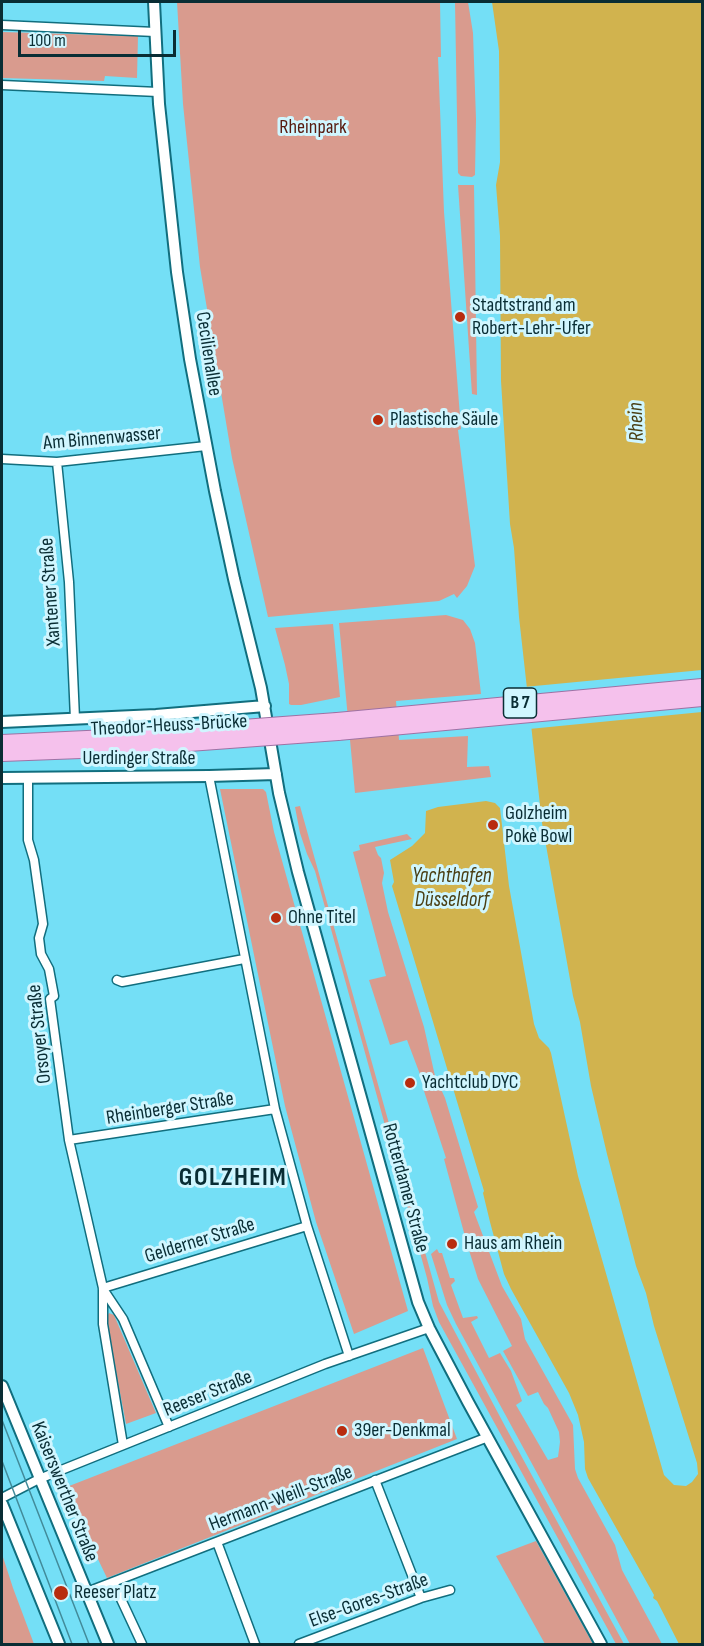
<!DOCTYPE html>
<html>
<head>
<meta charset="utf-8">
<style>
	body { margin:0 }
	#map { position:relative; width:704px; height:1646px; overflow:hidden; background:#74dff6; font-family:"Sofia Sans Condensed",sans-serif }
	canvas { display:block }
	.frame { position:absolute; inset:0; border:3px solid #092d34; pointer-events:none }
	.scale { position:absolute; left:18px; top:30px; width:158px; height:27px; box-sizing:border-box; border:3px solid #092d34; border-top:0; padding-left:8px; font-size:18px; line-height:21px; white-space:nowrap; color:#092d34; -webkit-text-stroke:4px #d0f6ff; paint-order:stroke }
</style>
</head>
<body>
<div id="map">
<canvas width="704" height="1646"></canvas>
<div class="frame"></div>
<div class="scale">100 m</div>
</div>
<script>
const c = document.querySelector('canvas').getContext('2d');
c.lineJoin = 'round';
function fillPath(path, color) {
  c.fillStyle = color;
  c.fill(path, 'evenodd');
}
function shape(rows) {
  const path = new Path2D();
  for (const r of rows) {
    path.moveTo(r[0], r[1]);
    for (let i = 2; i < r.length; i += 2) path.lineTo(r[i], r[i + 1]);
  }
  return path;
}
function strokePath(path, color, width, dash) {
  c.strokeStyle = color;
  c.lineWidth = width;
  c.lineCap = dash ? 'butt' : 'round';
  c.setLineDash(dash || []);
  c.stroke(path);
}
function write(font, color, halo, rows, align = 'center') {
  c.font = font + ' "Sofia Sans Condensed",sans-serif';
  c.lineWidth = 6;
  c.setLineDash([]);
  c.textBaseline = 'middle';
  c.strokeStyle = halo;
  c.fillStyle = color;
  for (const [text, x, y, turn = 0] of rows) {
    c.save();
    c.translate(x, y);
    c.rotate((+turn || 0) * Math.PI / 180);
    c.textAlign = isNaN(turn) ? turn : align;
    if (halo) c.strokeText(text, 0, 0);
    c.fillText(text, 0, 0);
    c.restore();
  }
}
fillPath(shape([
	[177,2,440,2,441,57,438,57,444,212,461,429,458,430,475,566,467,586,457,598,454,594,439,601,268,617,232,458,200,267,183,104],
	[455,2,468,2,473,33,476,119,475,175,472,177,461,176,458,173],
	[2,32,138,36,137,78,105,76,104,81,2,78],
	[458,185,474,185,477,395,472,394],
	[446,615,463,620,470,629,475,643,481,694,396,701,399,740,468,736,467,767,489,766,491,777,355,793,339,623],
	[333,624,340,697,301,705,291,705,289,704,289,684,285,665,275,628],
	[220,789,263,789,266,792,274,832,408,1311,354,1334,316,1222,285,1106],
	[300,806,439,1302,506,1428,624,1644,616,1644,439,1322,433,1306,427,1278,315,871,307,854,300,833,295,807],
	[407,834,412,839,375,847,378,855,381,858,384,873,382,883,388,912,424,1027,435,1076,445,1098,478,1207,474,1212,502,1286,521,1319,525,1339,573,1425,575,1469,578,1478,615,1545,622,1570,662,1644,630,1644,456,1324,447,1305,431,1254,437,1249,439,1253,442,1253,450,1278,454,1278,455,1281,451,1285,463,1318,477,1316,478,1318,471,1322,489,1358,500,1353,511,1371,522,1401,516,1405,548,1460,558,1457,560,1442,559,1432,548,1408,544,1404,538,1392,528,1396,503,1351,512,1346,478,1279,468,1247,470,1246,466,1240,444,1159,446,1158,423,1088,429,1086,426,1075,421,1077,407,1040,390,1045,369,980,386,976,353,852,360,850,359,845],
	[109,1313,114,1315,156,1413,126,1424,106,1319],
	[423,1348,457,1439,107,1578,64,1488],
	[536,1541,593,1644,545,1644,496,1556],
	[2,1554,13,1588,34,1644,2,1644]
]), '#d99b8e');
fillPath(shape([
	[492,2,702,2,702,1644,679,1644,657,1601,653,1598,654,1595,588,1478,585,1469,584,1442,578,1415,569,1393,511,1289,504,1274,490,1222,483,1193,484,1191,392,886,394,882,390,860,412,846,425,833,426,811,438,807,486,801,495,803,500,808,509,886,534,1024,539,1038,549,1048,551,1053,578,1176,664,1475,674,1485,686,1486,692,1482,698,1474,697,1463,654,1326,646,1293,636,1266,607,1154,591,1086,580,1022,573,996,542,823,519,617,514,548,510,524,501,381,500,236,496,185,500,162,499,51]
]), '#d1b34e');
fillPath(shape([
	[702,670,702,712,529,729,524,687]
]), '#74dff6');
const minor = shape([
	[2,25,155,32],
	[2,85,158,92],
	[2,459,57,462,206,446],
	[57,462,69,582,75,719],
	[209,776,275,1109,307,1226,349,1356],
	[28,777,28,840,34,860,43,924,39,938,41,954,49,969,54,996,50,999,69,1140,103,1288,103,1324,123,1445],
	[117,980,122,982,244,959],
	[69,1140,275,1109],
	[103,1288,307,1226],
	[103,1289,123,1319,169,1427],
	[375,1480,421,1598],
	[2,1498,39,1479,325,1364,429,1328],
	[217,1542,255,1644],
	[113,1582,142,1644],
	[87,1592,488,1437],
	[299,1644,421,1598,450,1590]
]);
const tertiary = shape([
	[154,2,159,104,177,272,190,359,215,491,234,579,261,688,279,793,298,872,418,1302,429,1328,468,1402,601,1644],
	[2,722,156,715,265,706],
	[2,778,209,776,276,774],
	[2,1386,108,1644],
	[2,1504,59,1644]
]);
const primary = shape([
	[337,720,702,686],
	[338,733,702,699]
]);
strokePath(minor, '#116e7e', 11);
strokePath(tertiary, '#116e7e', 14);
strokePath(primary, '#9e72a4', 16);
strokePath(minor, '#fff', 8);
strokePath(tertiary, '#fff', 10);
strokePath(primary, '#f5c1ec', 14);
strokePath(shape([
	[2,1420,89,1644],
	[2,1461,72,1644]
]), '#428b9a', 1.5);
const primaryBridge = shape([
	[2,742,108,737,337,720],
	[2,754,107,750,338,733]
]);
strokePath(primaryBridge, '#9e72a4', 16, []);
strokePath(primaryBridge, '#f5c1ec', 14);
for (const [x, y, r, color] of [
	[460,317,6,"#b82c0f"],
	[378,420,6,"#b82c0f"],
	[493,825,6,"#b82c0f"],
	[276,918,6,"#b82c0f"],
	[410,1083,6,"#b82c0f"],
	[452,1244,6,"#b82c0f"],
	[342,1431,6,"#b82c0f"],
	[61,1593,8,"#b82c0f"]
]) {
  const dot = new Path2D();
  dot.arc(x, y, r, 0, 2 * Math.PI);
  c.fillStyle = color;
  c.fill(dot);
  strokePath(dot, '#d0f6ff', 2);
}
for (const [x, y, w] of [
	[520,703,33]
]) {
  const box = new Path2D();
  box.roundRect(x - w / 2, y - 15, w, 30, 4.5);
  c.fillStyle = '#d0f6ff';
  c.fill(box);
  strokePath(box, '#092d34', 1.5);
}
write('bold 18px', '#092d34', null, [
	["B 7",520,703]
]);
write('20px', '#571a0f', '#d0f6ff', [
	["Rheinpark",313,128]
]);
write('20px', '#092d34', '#d0f6ff', [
	["Stadtstrand am",472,306],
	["Robert-Lehr-Ufer",472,329],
	["Plastische Säule",390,420],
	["Golzheim",505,814],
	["Pokè Bowl",505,837],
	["Ohne Titel",288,918],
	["Yachtclub DYC",422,1083],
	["Haus am Rhein",464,1244],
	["39er-Denkmal",354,1431],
	["Reeser Platz",74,1593]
], 'left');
write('20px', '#092d34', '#d0f6ff', [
	["Cecilienallee",208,354,81],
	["Am Binnenwasser",102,439,-5],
	["Xantener Straße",51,592,-94],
	["Theodor-Heuss-Brücke",169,726,-3],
	["Uerdinger Straße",139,759],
	["Orsoyer Straße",40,1034,-96],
	["Rheinberger Straße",170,1109,-9],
	["Rotterdamer Straße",405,1188,75],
	["Gelderner Straße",200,1241,-17],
	["Reeser Straße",208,1394,-22],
	["Kaiserswerther Straße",64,1492,68],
	["Hermann-Weill-Straße",281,1499,-21],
	["Else-Gores-Straße",369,1601,-20]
]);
write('italic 21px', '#4a3e13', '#d0f6ff', [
	["Rhein",637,422,-92],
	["Yachthafen",452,877],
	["Düsseldorf",452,901]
]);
c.letterSpacing = '1.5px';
write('bold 26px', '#092d34', '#d0f6ff', [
	["GOLZHEIM",233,1178]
]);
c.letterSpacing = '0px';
</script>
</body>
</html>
